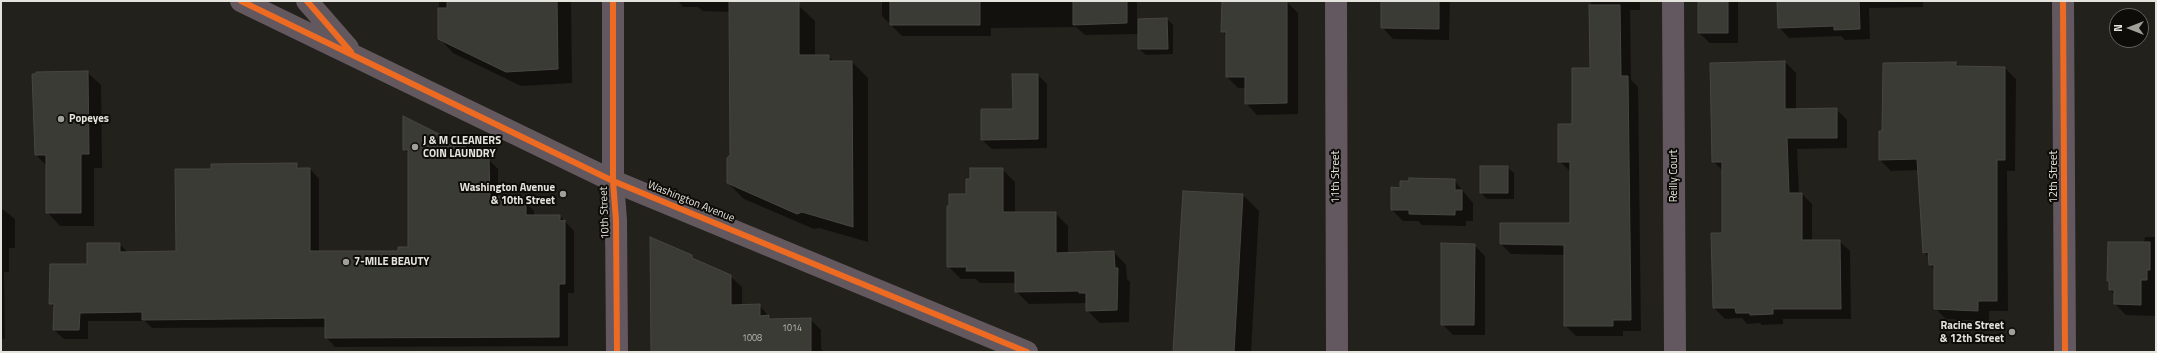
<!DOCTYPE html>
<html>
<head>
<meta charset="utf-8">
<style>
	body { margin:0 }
	#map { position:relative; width:2157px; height:353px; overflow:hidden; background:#22211b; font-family:"Titillium Web",sans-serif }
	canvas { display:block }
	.frame { position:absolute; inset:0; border:2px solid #e5e4dc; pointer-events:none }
	.north { position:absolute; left:2109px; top:8px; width:40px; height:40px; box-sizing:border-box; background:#0d0c08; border:1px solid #63625d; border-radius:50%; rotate:270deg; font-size:11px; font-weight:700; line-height:16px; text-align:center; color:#e5e4dc }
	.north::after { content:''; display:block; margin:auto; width:14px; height:18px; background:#a1a098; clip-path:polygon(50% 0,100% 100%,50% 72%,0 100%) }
</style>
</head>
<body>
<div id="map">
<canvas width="2157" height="353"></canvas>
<div class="frame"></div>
<div class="north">N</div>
</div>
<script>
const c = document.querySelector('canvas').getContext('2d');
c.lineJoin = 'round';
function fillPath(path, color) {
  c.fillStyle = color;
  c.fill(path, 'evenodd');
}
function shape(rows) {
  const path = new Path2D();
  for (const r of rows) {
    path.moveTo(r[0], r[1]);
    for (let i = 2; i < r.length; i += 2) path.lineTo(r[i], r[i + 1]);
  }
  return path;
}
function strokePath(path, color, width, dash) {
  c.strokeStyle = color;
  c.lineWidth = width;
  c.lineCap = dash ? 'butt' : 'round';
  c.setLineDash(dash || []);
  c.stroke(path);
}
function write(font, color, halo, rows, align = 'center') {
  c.font = font + ' "Titillium Web",sans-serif';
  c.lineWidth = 4;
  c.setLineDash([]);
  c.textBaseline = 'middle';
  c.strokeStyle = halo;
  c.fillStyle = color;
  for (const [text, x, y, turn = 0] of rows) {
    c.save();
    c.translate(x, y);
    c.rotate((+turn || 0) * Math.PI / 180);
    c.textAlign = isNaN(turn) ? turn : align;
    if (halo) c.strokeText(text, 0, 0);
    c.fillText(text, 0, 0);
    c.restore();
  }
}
fillPath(shape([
	[439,1,571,1,572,83,521,86,453,53,439,38],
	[678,1,747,1,799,6,815,21,815,56,828,56,834,62,852,62,868,78,868,242,819,228,814,229,744,199,728,183,731,155,730,12,703,11,698,7,683,7],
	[882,1,1137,1,1137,20,1167,19,1173,25,1173,54,1146,55,1139,49,1139,34,1085,35,1076,27,991,28,991,36,902,36,882,16],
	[1222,1,1283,1,1287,2,1298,13,1298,114,1257,115,1246,103,1246,88,1238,88,1227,77,1227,37,1222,31],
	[1382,1,1450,1,1449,40,1393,39,1382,27],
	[1591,1,1640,1,1640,10,1630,10,1631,80,1638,87,1641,331,1623,331,1623,336,1576,336,1565,325,1565,255,1511,254,1501,244,1571,224,1571,172,1559,161,1591,69],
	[1699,1,1738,1,1738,43,1710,43,1699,33],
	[1778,1,1923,1,1923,7,1869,8,1870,39,1845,40,1841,36,1789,38,1779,27],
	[1785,62,1796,73,1796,110,1836,109,1847,120,1847,148,1797,149,1799,194,1802,194,1812,204,1812,241,1839,241,1850,251,1851,319,1783,319,1783,324,1762,325,1760,323,1747,324,1742,318,1725,319,1714,308,1712,234,1723,234,1723,171,1713,161,1711,64],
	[1956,63,1960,67,2005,68,2016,79,2015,171,2007,171,2008,311,1989,311,1989,321,1946,319,1935,308,1935,270,1930,265,1929,258,1924,252,1919,170,1891,171,1880,160,1880,132,1883,132],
	[87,72,101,85,102,168,94,168,94,226,60,226,47,212,47,166,36,155],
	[1037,74,1047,84,1047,148,992,149,982,140,1014,110],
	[404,118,489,160,498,169,498,198,505,198,509,202,525,202,534,211,534,216,560,216,574,231,574,293,568,293,568,346,335,347,326,337,326,327,152,328,145,321,88,321,88,339,64,339,54,330,55,308,50,303,88,265,120,244,128,253,177,252,212,170,296,164,301,169,310,169,319,179,319,252,399,252,409,248,409,154,404,150],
	[1481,167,1507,167,1514,173,1514,199,1487,199,1481,193],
	[1002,169,1015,182,1015,213,1055,213,1068,226,1068,254,1114,252,1126,265,1127,279,1130,282,1129,322,1100,323,1087,310,1087,303,1029,304,1016,291,1016,283,980,283,976,279,961,279,948,266,967,195],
	[1454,180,1473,203,1473,221,1466,221,1466,226,1422,225,1418,221,1403,221,1392,210,1401,189],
	[1243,195,1259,211,1251,352,1174,352],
	[1,208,15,219,15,248,9,248,9,272,4,272,5,339,1,339],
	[2145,237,2156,237,2156,316,2126,315,2115,304,2115,295,2110,290,2108,281,2144,243],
	[1474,245,1485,256,1485,335,1453,335,1442,324],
	[691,256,696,261,730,276,742,287,742,305,759,305,772,320,810,319,821,330,821,349,824,352,652,352]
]), '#0007');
const building = shape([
	[447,1,557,1,558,69,506,72,438,39,438,8,447,8,447,1],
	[729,1,799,1,799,55,829,55,829,61,852,61,853,227,802,212,797,214,727,183,727,158,730,155,729,1],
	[890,1,980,1,980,25,890,25,890,1],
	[1073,1,1127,1,1127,23,1073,25,1073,1],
	[1222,1,1287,1,1287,103,1245,104,1245,77,1226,77,1226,32,1221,32,1222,1],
	[1381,1,1439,1,1439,29,1381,28,1381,1],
	[1777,1,1859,1,1860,29,1834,30,1834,26,1778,28,1777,1],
	[1698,2,1728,2,1728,33,1698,33,1698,2],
	[1589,5,1620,5,1621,76,1628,76,1631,320,1613,320,1613,326,1564,326,1564,245,1500,244,1500,223,1570,223,1570,162,1558,162,1558,124,1572,124,1572,68,1590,68,1589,5],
	[1167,18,1168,49,1138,49,1138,19,1167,18],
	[1785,61,1785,109,1837,108,1837,138,1787,138,1789,193,1802,193,1802,240,1840,240,1841,309,1773,309,1773,314,1750,315,1750,313,1736,313,1735,308,1713,308,1711,233,1722,233,1722,162,1712,162,1710,63,1785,61],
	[1956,62,1956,66,2005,67,2005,160,1997,160,1997,301,1978,301,1978,311,1934,309,1934,265,1929,265,1928,252,1923,253,1917,159,1879,160,1879,131,1882,131,1883,63,1956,62],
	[88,71,89,154,81,154,81,213,46,213,46,155,35,155,32,74,36,74,36,72,88,71],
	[1012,74,1038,74,1038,139,981,140,981,109,1013,109,1012,74],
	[403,116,489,159,490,197,505,197,505,201,526,201,526,215,560,215,560,221,565,220,565,284,559,284,559,337,325,338,325,318,142,320,142,312,139,312,80,313,79,330,53,330,54,304,49,304,50,264,87,264,87,243,120,243,120,252,176,251,175,169,211,169,211,164,297,163,297,168,310,168,310,251,398,251,398,247,408,247,408,150,403,150,403,116],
	[1480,166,1508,166,1508,193,1480,193,1480,166],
	[970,168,1003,168,1003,212,1056,212,1056,253,1114,251,1115,268,1118,268,1117,310,1086,311,1086,293,1079,293,1079,291,1015,292,1015,271,966,271,967,267,947,267,947,206,949,206,949,194,966,194,966,179,970,179,970,168],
	[1409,178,1455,179,1455,190,1462,190,1462,210,1455,210,1455,215,1409,214,1409,210,1391,210,1391,187,1400,188,1400,181,1409,181,1409,178],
	[1183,191,1243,194,1234,352,1173,352,1183,191],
	[650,237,692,255,692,258,731,275,731,305,760,304,760,316,769,315,769,319,811,318,811,352,651,352,650,237],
	[2108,242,2150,242,2150,270,2147,270,2147,280,2141,280,2141,305,2114,304,2114,290,2109,290,2109,281,2107,281,2108,242],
	[1441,243,1475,244,1474,325,1441,325,1441,243]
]);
fillPath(building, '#3b3b36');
strokePath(building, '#474642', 1);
strokePath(shape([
	[613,1,613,181,616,220,617,352],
	[1336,1,1337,352],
	[1673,1,1675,352],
	[2063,1,2065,352]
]), '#63585f', 22);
strokePath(shape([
	[241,1,613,181,1027,352],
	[307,1,348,48]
]), '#63585e', 22);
strokePath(shape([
	[241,1,613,181,1027,352],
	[307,1,351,52],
	[613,1,613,181,616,220,617,352],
	[2063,1,2065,352]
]), '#ed6a23', 6);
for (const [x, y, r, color] of [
	[61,119,4,"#a1a098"],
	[415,147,4,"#a1a098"],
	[563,194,4,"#a1a098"],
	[346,262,4,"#a1a098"],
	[2012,332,4,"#a1a098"]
]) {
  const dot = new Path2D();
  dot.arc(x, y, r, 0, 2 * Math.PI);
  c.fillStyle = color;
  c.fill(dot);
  strokePath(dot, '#0d0c08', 1.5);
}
write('9px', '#babab2', null, [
	["1014",792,329],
	["1008",752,339]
]);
write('bold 11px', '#e5e4dc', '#0d0c08', [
	["Popeyes",69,119],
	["J & M CLEANERS",423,141],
	["COIN LAUNDRY",423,154],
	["Washington Avenue",555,188,"right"],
	["& 10th Street",555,201,"right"],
	["7-MILE BEAUTY",354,262],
	["Racine Street",2004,326,"right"],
	["& 12th Street",2004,339,"right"]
], 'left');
write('11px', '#e5e4dc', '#0d0c08', [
	["Reilly Court",1674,176,-90],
	["11th Street",1336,177,-90],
	["12th Street",2054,177,-90],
	["Washington Avenue",691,202,22],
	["10th Street",605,213,-92]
]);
</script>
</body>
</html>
